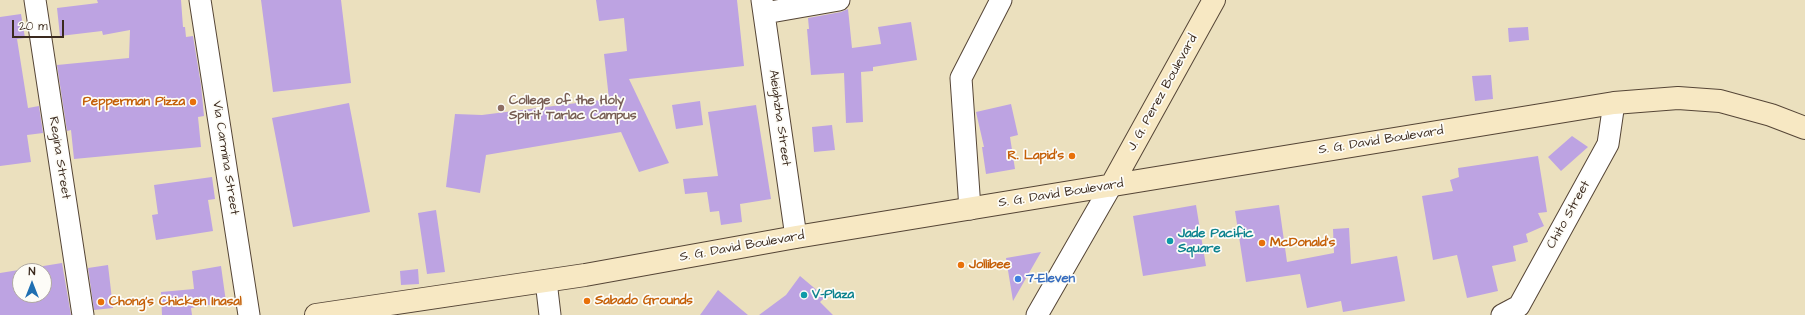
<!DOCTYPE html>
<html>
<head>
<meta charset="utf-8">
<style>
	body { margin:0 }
	#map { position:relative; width:1805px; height:315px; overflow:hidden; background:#ebe0be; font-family:"Architects Daughter",sans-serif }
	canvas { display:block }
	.north { position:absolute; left:12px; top:263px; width:40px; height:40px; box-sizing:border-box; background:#fdfcf7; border:1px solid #afa8a0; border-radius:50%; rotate:0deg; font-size:11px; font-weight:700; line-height:16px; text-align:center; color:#3b2a1e }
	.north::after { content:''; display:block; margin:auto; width:14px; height:18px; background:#1f6fb2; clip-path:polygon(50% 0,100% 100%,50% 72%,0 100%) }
	.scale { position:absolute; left:12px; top:20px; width:52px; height:18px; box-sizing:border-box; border:2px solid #3b2a1e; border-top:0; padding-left:5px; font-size:12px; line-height:14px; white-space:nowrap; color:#3b2a1e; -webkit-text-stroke:3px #fdfcf7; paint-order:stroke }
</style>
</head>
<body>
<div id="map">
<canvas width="1805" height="315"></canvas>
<div class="north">N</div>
<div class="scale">20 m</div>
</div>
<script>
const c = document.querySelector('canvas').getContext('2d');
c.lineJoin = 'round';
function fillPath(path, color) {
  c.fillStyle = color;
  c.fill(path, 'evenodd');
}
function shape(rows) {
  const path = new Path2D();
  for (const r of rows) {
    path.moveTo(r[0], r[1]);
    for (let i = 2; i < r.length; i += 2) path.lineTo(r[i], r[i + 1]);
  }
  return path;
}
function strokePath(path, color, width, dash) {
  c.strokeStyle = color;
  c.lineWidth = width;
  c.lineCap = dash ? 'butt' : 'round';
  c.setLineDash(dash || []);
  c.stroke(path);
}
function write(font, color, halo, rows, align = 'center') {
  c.font = font + ' "Architects Daughter",sans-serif';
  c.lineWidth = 3.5;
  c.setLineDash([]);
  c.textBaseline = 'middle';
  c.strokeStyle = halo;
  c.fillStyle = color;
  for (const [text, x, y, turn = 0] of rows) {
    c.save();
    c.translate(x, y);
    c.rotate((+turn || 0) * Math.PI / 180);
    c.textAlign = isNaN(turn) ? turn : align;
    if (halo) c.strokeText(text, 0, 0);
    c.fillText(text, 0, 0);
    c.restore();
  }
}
fillPath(shape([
	[97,0,181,0,183,27,185,27,186,37,193,36,201,85,204,116,198,117,201,147,74,159,71,130,67,131,57,65,129,58,130,30,103,35,102,31,60,36,57,8,98,3],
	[261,0,341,0,351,83,273,92],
	[596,0,737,0,744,66,629,79,669,163,639,172,621,132,486,155,480,193,446,187,455,114,482,115,609,99,604,54,627,51,624,18,599,21],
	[848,9,852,48,881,44,878,27,911,22,917,60,873,67,873,71,861,72,863,122,846,123,844,73,811,75,807,29,809,29,808,18,841,12],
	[21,14,25,38,17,39,28,108,39,106,43,133,27,135,31,162,0,166,0,17],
	[1528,27,1529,40,1509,42,1508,28],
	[1491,75,1493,99,1475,101,1472,76],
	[700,101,703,125,676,129,672,105],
	[349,103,370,212,293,227,272,118],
	[1011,104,1018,135,1010,137,1015,169,986,174,982,147,984,147,976,112],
	[756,105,771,199,740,204,742,222,721,225,719,211,710,212,707,192,685,194,683,179,718,176,708,112],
	[832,125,835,150,814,152,812,127],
	[1572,136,1588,147,1561,171,1548,157],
	[1538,156,1547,212,1538,213,1544,226,1526,234,1528,242,1513,246,1516,261,1492,266,1498,291,1467,298,1457,255,1433,260,1422,196,1453,191,1450,180,1459,177,1458,168],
	[212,177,215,199,208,200,213,231,156,240,152,215,158,214,154,185],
	[1196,205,1206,266,1143,276,1133,216],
	[1279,205,1287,262,1334,253,1333,229,1349,228,1351,264,1397,256,1405,301,1343,312,1341,301,1307,308,1300,274,1246,282,1235,211],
	[436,210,445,272,427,274,418,213],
	[1041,252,1013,301,1006,258],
	[62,263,71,315,0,315,0,273],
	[20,271,44,271,44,295,20,295],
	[108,265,113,308,94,310,88,268],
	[221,266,226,302,191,308,192,315,162,315,161,292,194,289,192,271],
	[418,269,419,284,401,285,400,271],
	[800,276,825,297,820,302,833,315,759,315,786,295],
	[718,290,748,315,700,315]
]), '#bda3e2');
const street = shape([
	[35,0,83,315],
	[200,0,249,315],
	[762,0,796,237],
	[765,13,839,0],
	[970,209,961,78,1001,0],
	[546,281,550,315],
	[1037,315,1111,186],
	[1502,315,1519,306,1608,144,1614,103]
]);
const secondary = shape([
	[1111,186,1214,0],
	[316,315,585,275,796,237,1614,103,1678,98,1720,101,1771,115,1805,128]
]);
strokePath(street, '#554536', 23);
strokePath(secondary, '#554536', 24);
strokePath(street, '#fff', 21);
strokePath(secondary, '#f7e8c3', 22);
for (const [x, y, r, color] of [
	[193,102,4,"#e8710a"],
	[501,108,4,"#8d6e63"],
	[1072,156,4,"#e8710a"],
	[1170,241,4,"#0f9aa8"],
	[1262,243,4,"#e8710a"],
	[961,265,4,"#e8710a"],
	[1018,279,4,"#3f7fe0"],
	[804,295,4,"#0f9aa8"],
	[587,301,4,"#e8710a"],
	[101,302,4,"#e8710a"]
]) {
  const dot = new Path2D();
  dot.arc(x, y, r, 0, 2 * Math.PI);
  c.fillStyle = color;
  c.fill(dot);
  strokePath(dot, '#fdfcf7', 1.5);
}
write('13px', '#3b2a1e', '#fdfcf7', [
	["J. G. Perez Boulevard",1163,93,-61],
	["Aleighzha Street",779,118,82],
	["S. G. David Boulevard",1381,141,-9],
	["Regina Street",59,158,81],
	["Via Carmina Street",225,158,81],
	["S. G. David Boulevard",1061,194,-9],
	["Chito Street",1569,215,-61],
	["S. G. David Boulevard",742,247,-10]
]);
write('bold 13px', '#785e54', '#fdfcf7', [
	["College of the Holy",509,101],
	["Spirit Tarlac Campus",509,116]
], 'left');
write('bold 13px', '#c56008', '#fdfcf7', [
	["Pepperman Pizza",185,102,"right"],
	["R. Lapid's",1064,156,"right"],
	["McDonald's",1270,243],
	["Jollibee",969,265],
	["Sabado Grounds",595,301],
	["Chong's Chicken Inasal",109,302]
], 'left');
write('bold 13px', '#0d838f', '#fdfcf7', [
	["Jade Pacific",1178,234],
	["Square",1178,249],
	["V-Plaza",812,295]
], 'left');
write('bold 13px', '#366cbe', '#fdfcf7', [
	["7-Eleven",1026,279]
], 'left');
</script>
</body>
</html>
